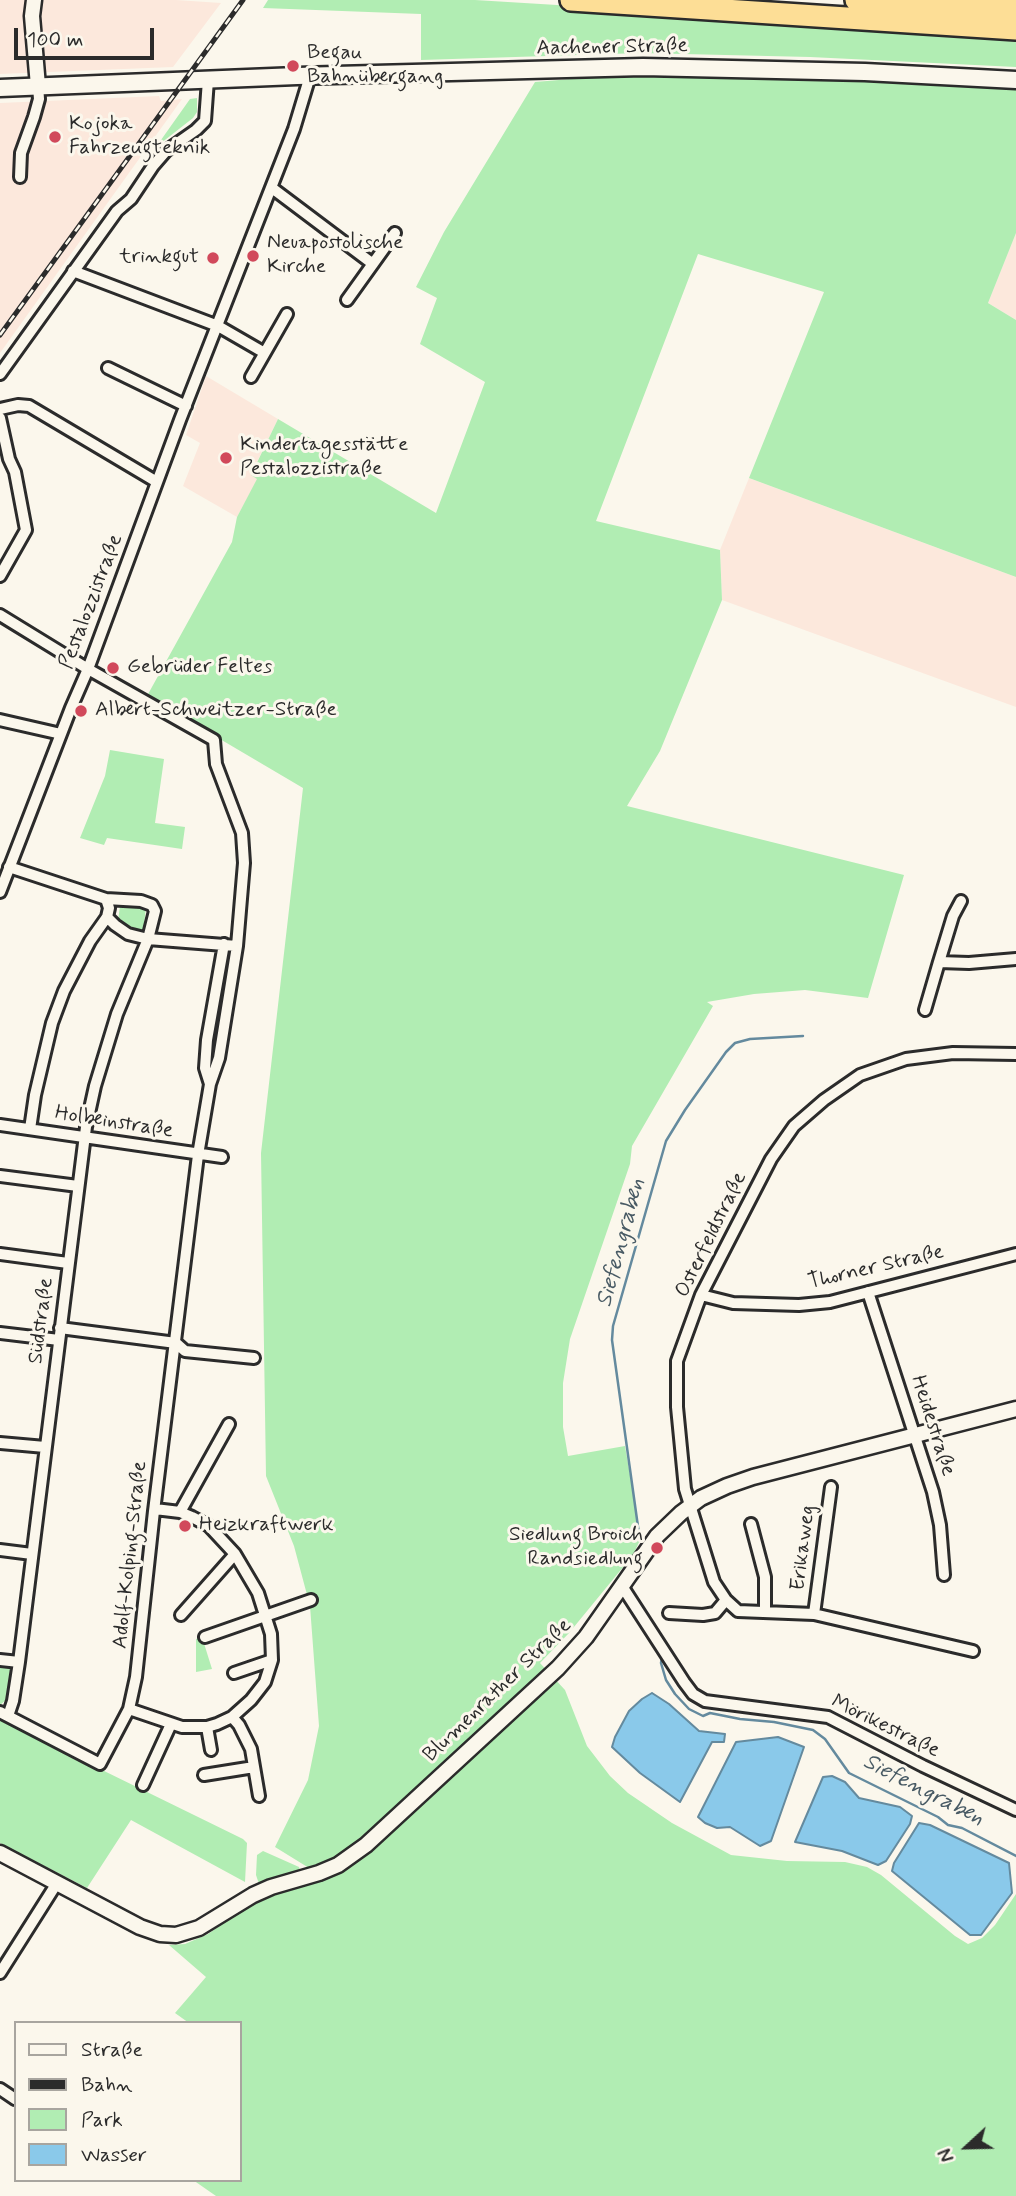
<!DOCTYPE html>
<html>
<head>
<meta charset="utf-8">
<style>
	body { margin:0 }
	#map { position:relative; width:1016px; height:2196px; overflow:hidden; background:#fbf7ec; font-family:Mynerve,sans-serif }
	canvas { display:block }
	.legend { position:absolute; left:14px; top:2021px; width:228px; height:161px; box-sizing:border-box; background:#fbf7ec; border:2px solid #a8a59f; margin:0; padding:9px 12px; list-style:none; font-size:21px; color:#2b2b2b }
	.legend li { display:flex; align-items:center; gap:14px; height:35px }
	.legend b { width:35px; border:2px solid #a8a59f }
	.north { position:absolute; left:932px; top:2112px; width:70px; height:70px; -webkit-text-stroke:5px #fbf7ec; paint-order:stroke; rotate:248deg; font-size:19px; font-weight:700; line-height:28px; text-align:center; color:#2b2b2b }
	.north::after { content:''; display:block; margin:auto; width:24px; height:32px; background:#2b2b2b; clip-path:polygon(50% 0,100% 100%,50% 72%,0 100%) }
	.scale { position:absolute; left:14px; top:28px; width:140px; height:32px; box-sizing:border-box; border:4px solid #2b2b2b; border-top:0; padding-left:9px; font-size:21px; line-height:24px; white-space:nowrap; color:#2b2b2b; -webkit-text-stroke:5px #fbf7ec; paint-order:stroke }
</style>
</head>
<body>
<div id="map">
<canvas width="1016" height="2196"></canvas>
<ul class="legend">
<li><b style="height:9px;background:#fbf7ec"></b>Straße</li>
<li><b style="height:9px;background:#2b2b2b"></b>Bahn</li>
<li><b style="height:19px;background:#b1edb3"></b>Park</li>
<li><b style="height:19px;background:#8ac9ea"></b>Wasser</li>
</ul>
<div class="north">N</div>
<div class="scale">100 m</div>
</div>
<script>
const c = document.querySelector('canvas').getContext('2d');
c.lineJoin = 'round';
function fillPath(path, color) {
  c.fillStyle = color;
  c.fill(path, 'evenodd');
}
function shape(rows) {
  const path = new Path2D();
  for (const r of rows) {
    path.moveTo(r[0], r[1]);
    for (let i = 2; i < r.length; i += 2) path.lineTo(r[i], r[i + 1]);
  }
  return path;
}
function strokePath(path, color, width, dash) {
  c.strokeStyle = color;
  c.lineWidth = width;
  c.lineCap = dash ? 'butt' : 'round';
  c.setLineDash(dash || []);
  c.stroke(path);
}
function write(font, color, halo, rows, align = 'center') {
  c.font = font + ' Mynerve,sans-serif';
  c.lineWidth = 6;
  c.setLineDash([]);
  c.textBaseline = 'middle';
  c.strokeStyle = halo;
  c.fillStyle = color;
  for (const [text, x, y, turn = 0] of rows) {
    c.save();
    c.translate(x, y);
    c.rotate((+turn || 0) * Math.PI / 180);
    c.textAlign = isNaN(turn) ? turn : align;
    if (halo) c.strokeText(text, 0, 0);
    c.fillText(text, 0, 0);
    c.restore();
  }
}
fillPath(shape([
	[0,0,176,0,221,3,173,67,0,74],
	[159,96,161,101,182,99,0,353,0,103],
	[1016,233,1016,320,988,303],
	[206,376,278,419,251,474,258,479,237,517,183,486,200,443,186,435],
	[749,478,1016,577,1016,707,722,600,720,550]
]), '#fce8dc');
fillPath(shape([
	[268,0,475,0,1016,33,1016,67,810,57,641,53,421,60,421,14,263,8],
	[655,72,735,73,1016,89,1016,233,988,303,1016,320,1016,577,749,478,824,292,698,254,596,521,720,550,722,600,660,751,627,806,904,875,868,998,805,990,754,994,707,1002,713,1006,632,1146,630,1164,570,1339,563,1383,563,1427,568,1456,625,1446,641,1538,633,1555,569,1633,540,1663,565,1690,587,1746,610,1776,628,1793,672,1823,731,1855,787,1861,845,1862,867,1867,881,1875,955,1936,968,1944,982,1938,995,1925,1016,1894,1016,2196,216,2196,193,2180,240,2180,240,2023,189,2023,175,2013,206,1977,169,1945,185,1944,208,1934,252,1903,286,1890,322,1880,309,1868,275,1847,308,1780,319,1726,310,1606,294,1546,266,1476,261,1153,303,788,147,696,232,542,237,517,257,479,251,475,278,419,436,513,485,382,420,344,437,298,416,287,444,232,535,82],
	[197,98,197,112,193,118,156,147,190,99],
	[110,750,164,759,155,823,185,827,182,849,107,838,104,845,80,838,105,776],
	[123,903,146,906,143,935,118,921,120,906],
	[202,1637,212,1669,196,1672,196,1639],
	[0,1666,9,1667,12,1670,8,1696,6,1700,0,1705],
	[0,1720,243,1839,247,1843,245,1882,131,1820,87,1888,0,1843],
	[263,1851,299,1867,300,1870,259,1884,256,1875,257,1855]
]), '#b1edb3');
const water = shape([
	[652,1693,669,1704,699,1731,725,1734,724,1742,712,1742,680,1802,640,1773,612,1747,615,1737,629,1711,642,1699,652,1693],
	[778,1737,804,1747,771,1841,760,1846,730,1827,717,1828,705,1823,698,1817,736,1742,778,1737],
	[832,1776,845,1782,859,1798,900,1807,912,1816,910,1824,886,1861,878,1865,842,1851,795,1842,823,1777,832,1776],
	[919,1823,930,1825,1009,1863,1012,1893,981,1935,970,1935,892,1871,894,1863,919,1823]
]);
fillPath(water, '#8ac9ea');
strokePath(water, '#648a9e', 2);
strokePath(shape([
	[640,1541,612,1340,613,1326,666,1141,685,1110,726,1052,735,1043,750,1039,803,1036],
	[662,1657,661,1663,666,1680,675,1694,689,1709,703,1716,710,1713,740,1719,774,1722,813,1730,825,1739,849,1773,938,1817,948,1825,962,1828,1016,1856]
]), '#648a9e', 2.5);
const minor = shape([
	[20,177,21,153,34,117,39,99,38,86],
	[272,188,373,264],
	[73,271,218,326,263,352],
	[347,300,395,233],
	[108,368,186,406],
	[0,374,117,211,131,199,153,166,166,151,196,130,205,121,208,80],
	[251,377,287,314],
	[0,409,18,405,29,406,157,482],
	[0,418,9,459,15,472,26,530,0,576],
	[0,615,88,669,214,740,216,764,242,833,244,863,237,946,219,1058,210,1084,198,1155,154,1511,136,1677,129,1709,100,1764,0,1712],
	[0,720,61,734],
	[9,867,106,899,141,901,152,905,155,911,148,939,237,946],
	[0,892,71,708,88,669,180,420,294,129,310,76],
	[939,962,953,916,961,901],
	[925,1010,939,962,969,963,1016,959],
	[210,1084,205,1068,207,1040,224,944],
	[0,1125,222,1157],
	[30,1129,35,1095,52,1023,64,991,90,941,107,917,109,908,106,899],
	[0,1176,78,1186],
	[0,1254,68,1263],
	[868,1292,933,1492,940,1525,944,1575],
	[701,1295,733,1303,799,1305,830,1302,1016,1254],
	[60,1328,176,1343,185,1351,254,1358],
	[0,1333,59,1340],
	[0,1443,45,1447],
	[180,1512,229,1424],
	[751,1524,765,1577,765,1612],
	[0,1550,32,1554],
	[622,1586,684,1682,693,1694,705,1701,828,1717,923,1766,1016,1810],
	[669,1613,703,1615,715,1613,726,1600],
	[814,1614,831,1487],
	[181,1615,235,1554],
	[205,1637,311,1600],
	[973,1651,814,1614,738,1611,726,1600,714,1582,685,1489,677,1407,677,1361,701,1295,771,1159,794,1126,824,1100,860,1075,906,1059,953,1053,1016,1054],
	[0,1660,19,1662],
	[234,1673,272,1660],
	[129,1709,182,1727,207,1727,217,1724,232,1717,251,1700,265,1682,272,1660,271,1634,258,1593,235,1554,209,1526,192,1517,180,1512,155,1509],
	[8,1716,13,1701,19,1662,86,1127,95,1086,117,1014,148,939,128,934,115,925,107,917],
	[232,1717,239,1725,251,1749,259,1796],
	[207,1727,211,1750],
	[204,1775,254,1767],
	[143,1785,171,1724],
	[0,1973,57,1883],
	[0,2089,15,2099]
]);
const tertiary = shape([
	[34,0,32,16,38,86],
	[0,1853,140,1927,160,1934,176,1935,199,1928,253,1895,271,1887,319,1873,338,1865,366,1845,558,1668,586,1637,657,1536,681,1513,701,1498,727,1486,753,1477,1016,1409]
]);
const secondary = shape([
	[0,88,297,76,643,67,865,72,1016,80]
]);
const motorway = shape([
	[571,0,1016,29],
	[856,0,1016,9]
]);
strokePath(minor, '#2b2b2b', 16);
strokePath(tertiary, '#2b2b2b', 19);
strokePath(secondary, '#2b2b2b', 21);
strokePath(motorway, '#2b2b2b', 26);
strokePath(minor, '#fbf7ec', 10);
strokePath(tertiary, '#fbf7ec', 14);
strokePath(secondary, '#fbf7ec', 16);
strokePath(motorway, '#fdde96', 21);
const rail = shape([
	[0,335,243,0]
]);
strokePath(rail, '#2b2b2b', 5);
strokePath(rail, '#fbf7ec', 2.5, [8]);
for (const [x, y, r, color] of [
	[293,66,7,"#d1495b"],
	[55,137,7,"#d1495b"],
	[253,256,7,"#d1495b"],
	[213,258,7,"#d1495b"],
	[226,458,7,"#d1495b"],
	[113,668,7,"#d1495b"],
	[81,711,7,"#d1495b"],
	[185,1526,7,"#d1495b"],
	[657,1548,7,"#d1495b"]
]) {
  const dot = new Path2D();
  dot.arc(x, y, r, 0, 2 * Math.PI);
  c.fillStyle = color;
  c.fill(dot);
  strokePath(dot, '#fbf7ec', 2.5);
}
write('21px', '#2b2b2b', '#fbf7ec', [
	["Aachener Straße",612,48,-1],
	["Pestalozzistraße",92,602,-69],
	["Holbeinstraße",114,1123,9],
	["Osterfeldstraße",712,1235,-64],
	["Thorner Straße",876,1268,-13],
	["Südstraße",42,1321,-83],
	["Heidestraße",932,1426,72],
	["Erikaweg",804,1548,-83],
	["Adolf-Kolping-Straße",131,1555,-84],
	["Blumenrather Straße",498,1691,-44],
	["Mörikestraße",885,1727,26]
]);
write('21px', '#2b2b2b', '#fbf7ec', [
	["Begau",307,54],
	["Bahnübergang",307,78],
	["Kojoka",69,125],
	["Fahrzeugteknik",69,149],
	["Neuapostolische",267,244],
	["Kirche",267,268],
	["trinkgut",199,258,"right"],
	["Kindertagesstätte",240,446],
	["Pestalozzistraße",240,470],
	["Gebrüder Feltes",127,668],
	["Albert-Schweitzer-Straße",95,711],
	["Heizkraftwerk",199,1526],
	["Siedlung Broich",643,1536,"right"],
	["Randsiedlung",643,1560,"right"]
], 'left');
write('italic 23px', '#485a64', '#fbf7ec', [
	["Siefengraben",622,1243,-75],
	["Siefengraben",923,1791,27]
]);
</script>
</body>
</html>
